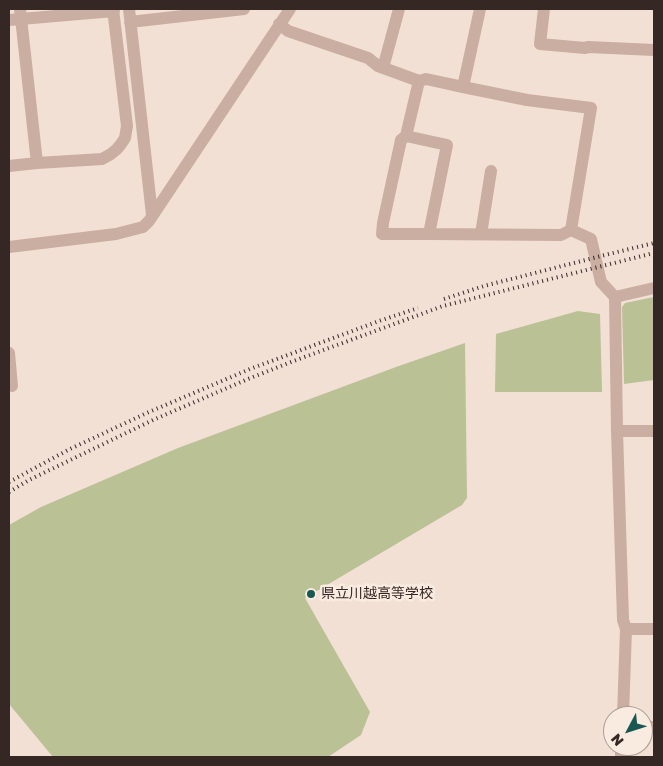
<!DOCTYPE html>
<html>
<head>
<meta charset="utf-8">
<style>
	body { margin:0 }
	#map { position:relative; width:663px; height:766px; overflow:hidden; background:#f2e0d5; font-family:"Golos Text",sans-serif }
	canvas { display:block }
	.frame { position:absolute; inset:0; border:10px solid #342724; pointer-events:none }
	.north { position:absolute; left:603px; top:706px; width:50px; height:50px; box-sizing:border-box; background:#faebe1; border:1px solid #ab9d95; border-radius:50%; rotate:230deg; font-size:14px; font-weight:700; line-height:20px; text-align:center; color:#342724 }
	.north::after { content:''; display:block; margin:auto; width:18px; height:22px; background:#185752; clip-path:polygon(50% 0,100% 100%,50% 72%,0 100%) }
</style>
</head>
<body>
<div id="map">
<canvas width="663" height="766"></canvas>
<div class="frame"></div>
<div class="north">N</div>
</div>
<script>
const c = document.querySelector('canvas').getContext('2d');
c.lineJoin = 'round';
function fillPath(path, color) {
  c.fillStyle = color;
  c.fill(path, 'evenodd');
}
function shape(rows) {
  const path = new Path2D();
  for (const r of rows) {
    path.moveTo(r[0], r[1]);
    for (let i = 2; i < r.length; i += 2) path.lineTo(r[i], r[i + 1]);
  }
  return path;
}
function strokePath(path, color, width, dash) {
  c.strokeStyle = color;
  c.lineWidth = width;
  c.lineCap = dash ? 'butt' : 'round';
  c.setLineDash(dash || []);
  c.stroke(path);
}
function write(font, color, halo, rows, align = 'center') {
  c.font = font + ' "Golos Text","Noto Sans JP",sans-serif';
  c.lineWidth = 5;
  c.setLineDash([]);
  c.textBaseline = 'middle';
  c.strokeStyle = halo;
  c.fillStyle = color;
  for (const [text, x, y, turn = 0] of rows) {
    c.save();
    c.translate(x, y);
    c.rotate((+turn || 0) * Math.PI / 180);
    c.textAlign = isNaN(turn) ? turn : align;
    if (halo) c.strokeText(text, 0, 0);
    c.fillText(text, 0, 0);
    c.restore();
  }
}
fillPath(shape([
	[654,297,654,380,624,384,622,307,625,303],
	[578,311,600,314,602,392,495,392,496,334],
	[465,343,467,498,462,505,305,598,370,712,361,735,328,757,53,757,9,704,9,525,41,507,178,448,396,367]
]), '#b9c195');
strokePath(shape([
	[20,9,37,163],
	[129,9,152,215],
	[544,9,540,44,585,48,588,47,654,50],
	[9,20,114,11],
	[130,22,244,9],
	[279,24,288,31,368,58,378,66,419,81,406,136,447,145,429,234,561,235,571,230,591,108,527,100,463,87,426,79,419,81],
	[383,68,399,9],
	[463,87,480,9],
	[406,136,401,140,383,223,382,234,429,234],
	[9,166,37,163,102,159,111,154,117,149,121,144,125,138,127,126,113,9],
	[571,230,591,239,601,282,615,297],
	[481,234,491,171],
	[9,247,116,234,143,227,149,221,290,9],
	[9,353,12,386],
	[617,431,654,431],
	[626,629,654,629],
	[623,716,626,629,623,620,617,431,615,297,654,288],
	[643,727,654,727],
	[621,757,621,746]
]), '#caaea1', 12);
strokePath(shape([
	[444,299,484,286,609,254,654,243],
	[9,482,70,449,149,412,250,369,379,321,418,308],
	[9,492,29,480,153,420,248,379,291,362,443,306,654,253]
]), '#342724', 4, [1, 4]);
for (const [x, y, r, color] of [
	[311,594,5,"#185752"]
]) {
  const dot = new Path2D();
  dot.arc(x, y, r, 0, 2 * Math.PI);
  c.fillStyle = color;
  c.fill(dot);
  strokePath(dot, '#faebe1', 2);
}
write('14px', '#342724', '#faebe1', [
	["県立川越高等学校",321,594]
], 'left');
</script>
</body>
</html>
